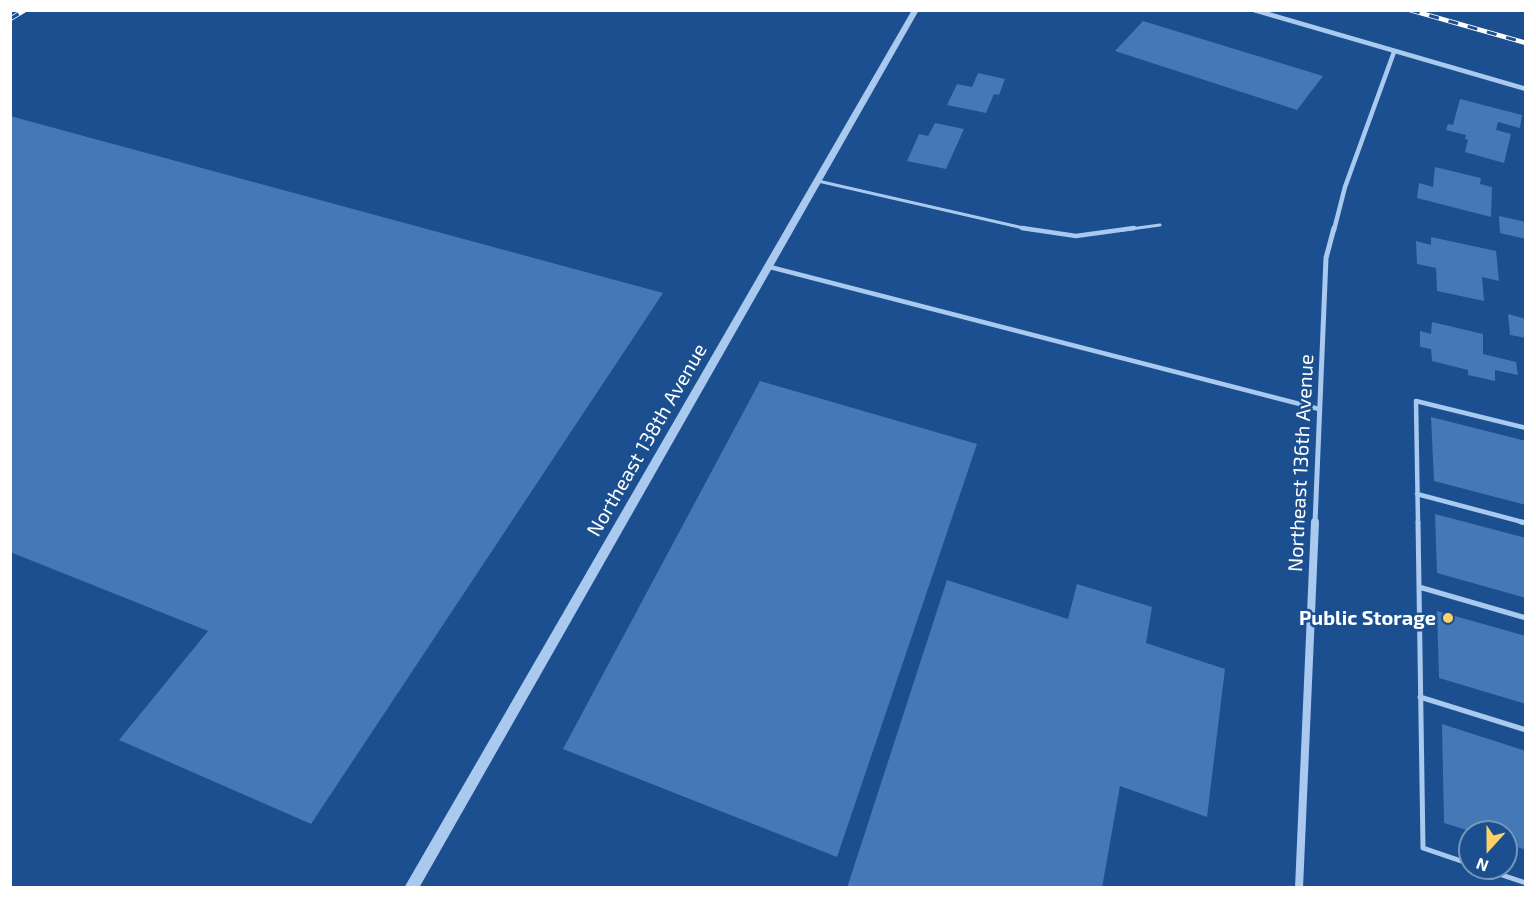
<!DOCTYPE html>
<html>
<head>
<meta charset="utf-8">
<style>
	body { margin:0 }
	#map { position:relative; width:1536px; height:898px; overflow:hidden; background:#1b4f8f; font-family:"Exo 2",sans-serif }
	canvas { display:block }
	.frame { position:absolute; inset:0; border:12px solid #fff; pointer-events:none }
	.north { position:absolute; left:1458px; top:820px; width:60px; height:60px; box-sizing:border-box; background:#1b4f8f; border:2px solid #7695bc; border-radius:50%; rotate:201deg; font-size:16px; font-weight:700; line-height:24px; text-align:center; color:#fff }
	.north::after { content:''; display:block; margin:auto; width:21px; height:27px; background:#ffd166; clip-path:polygon(50% 0,100% 100%,50% 72%,0 100%) }
</style>
</head>
<body>
<div id="map">
<canvas width="1536" height="898"></canvas>
<div class="frame"></div>
<div class="north">N</div>
</div>
<script>
const c = document.querySelector('canvas').getContext('2d');
c.lineJoin = 'round';
function fillPath(path, color) {
  c.fillStyle = color;
  c.fill(path, 'evenodd');
}
function shape(rows) {
  const path = new Path2D();
  for (const r of rows) {
    path.moveTo(r[0], r[1]);
    for (let i = 2; i < r.length; i += 2) path.lineTo(r[i], r[i + 1]);
  }
  return path;
}
function strokePath(path, color, width, dash) {
  c.strokeStyle = color;
  c.lineWidth = width;
  c.lineCap = dash ? 'butt' : 'round';
  c.setLineDash(dash || []);
  c.stroke(path);
}
function write(font, color, halo, rows, align = 'center') {
  c.font = font + ' "Exo 2",sans-serif';
  c.lineWidth = 5;
  c.setLineDash([]);
  c.textBaseline = 'middle';
  c.strokeStyle = halo;
  c.fillStyle = color;
  for (const [text, x, y, turn = 0] of rows) {
    c.save();
    c.translate(x, y);
    c.rotate((+turn || 0) * Math.PI / 180);
    c.textAlign = isNaN(turn) ? turn : align;
    if (halo) c.strokeText(text, 0, 0);
    c.fillText(text, 0, 0);
    c.restore();
  }
}
fillPath(shape([
	[1143,21,1323,76,1297,110,1115,51],
	[978,73,1005,79,999,95,994,94,986,113,947,105,957,84,972,87],
	[1460,99,1522,115,1520,128,1498,122,1496,130,1511,134,1504,163,1465,152,1468,140,1465,139,1466,135,1446,130,1448,124,1453,125],
	[10,116,663,293,311,824,119,740,208,631,10,552],
	[935,123,964,129,946,169,907,161,919,134,928,136],
	[1435,167,1481,178,1480,184,1492,187,1491,217,1417,198,1419,183,1433,187],
	[1499,216,1526,222,1526,239,1500,233],
	[1431,237,1496,251,1499,281,1482,277,1484,301,1437,291,1436,268,1417,264,1416,241,1431,245],
	[1508,314,1526,319,1526,338,1510,335],
	[1432,322,1483,334,1483,354,1516,362,1518,375,1495,370,1495,381,1468,375,1468,370,1432,361,1431,349,1420,347,1420,331,1431,334],
	[760,381,977,444,837,857,563,749],
	[1431,417,1526,441,1526,505,1434,481],
	[1435,514,1526,538,1526,598,1437,573],
	[947,580,1068,619,1077,584,1152,607,1146,643,1225,669,1207,817,1120,786,1102,888,847,888],
	[1437,611,1526,636,1526,704,1439,678],
	[1442,724,1526,751,1526,850,1506,843,1506,832,1473,832,1444,823]
]), '#4478b7');
strokePath(shape([
	[818,181,1032,230],
	[1123,230,1160,225]
]), '#a9c9ee', 3);
strokePath(shape([
	[1022,228,1076,236,1134,228],
	[770,267,1319,409],
	[1417,494,1526,523],
	[1418,523,1416,401,1526,428]
]), '#a9c9ee', 4.5);
strokePath(shape([
	[1418,522,1423,848,1470,864],
	[1521,522,1526,523],
	[1419,587,1526,618],
	[1420,697,1526,730],
	[1481,868,1526,883]
]), '#a9c9ee', 5);
strokePath(shape([
	[1254,10,1526,89],
	[1334,230,1345,187,1394,52]
]), '#a9c9ee', 4.5);
strokePath(shape([
	[1315,523,1326,258,1334,228]
]), '#a9c9ee', 5);
strokePath(shape([
	[1299,888,1315,522]
]), '#a9c9ee', 8);
fillPath(shape([
	[912,10,919,10,419,888,404,888,912,10]
]), '#a9c9ee');
const rail = shape([
	[1410,10,1526,43],
	[10,19,25,10]
]);
strokePath(rail, '#fff', 4.5);
strokePath(rail, '#1b4f8f', 3, [10]);
for (const [x, y, r, color] of [
	[1448,618,6,"#ffd166"]
]) {
  const dot = new Path2D();
  dot.arc(x, y, r, 0, 2 * Math.PI);
  c.fillStyle = color;
  c.fill(dot);
  strokePath(dot, '#1b4f8f', 2);
}
write('20px', '#fff', '#1b4f8f', [
	["Northeast 138th Avenue",647,440,-60],
	["Northeast 136th Avenue",1301,463,-87]
]);
write('bold 20px', '#fff', '#1b4f8f', [
	["Public Storage",1436,618]
], 'right');
</script>
</body>
</html>
